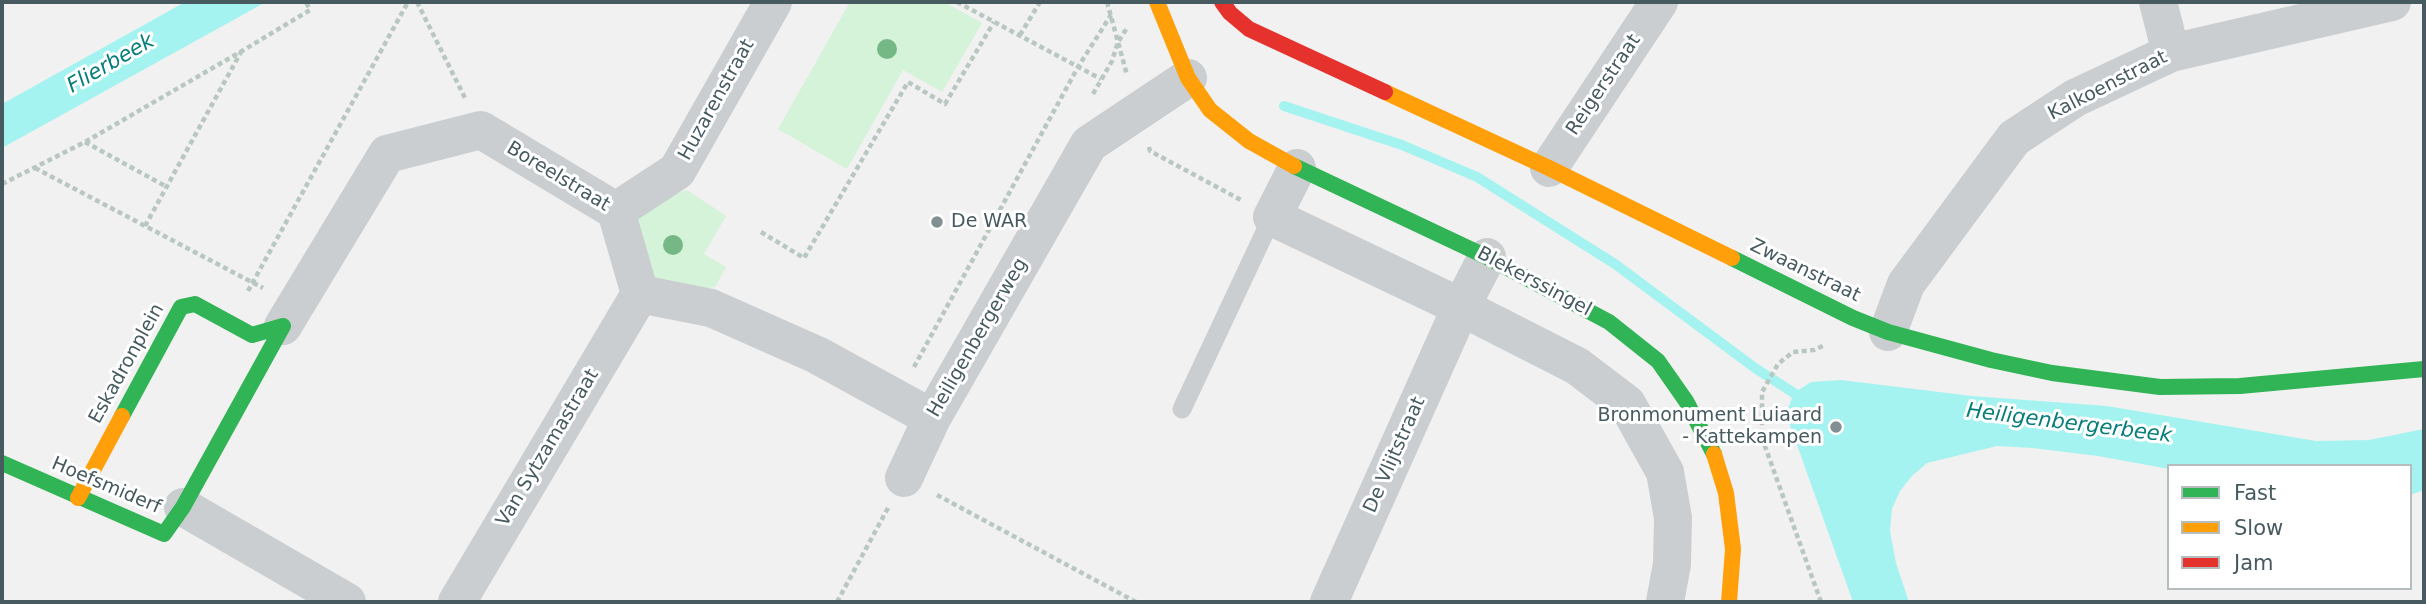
<!DOCTYPE html>
<html>
<head>
<meta charset="utf-8">
<style>
	body { margin:0 }
	#map { position:relative; width:2426px; height:604px; overflow:hidden; background:#f2f1f1; font-family:"DejaVu Sans",sans-serif }
	canvas { display:block }
	.frame { position:absolute; inset:0; border:4px solid #465a60; pointer-events:none }
	.legend { position:absolute; left:2167px; top:464px; width:245px; height:126px; box-sizing:border-box; background:#fff; border:2px solid #b5bdbf; margin:0; padding:9px 12px; list-style:none; font-size:21px; color:#465a60 }
	.legend li { display:flex; align-items:center; gap:14px; height:35px }
	.legend b { width:35px; border:2px solid #b5bdbf }
</style>
</head>
<body>
<div id="map">
<canvas width="2426" height="604"></canvas>
<div class="frame"></div>
<ul class="legend">
<li><b style="height:9px;background:#30b455"></b>Fast</li>
<li><b style="height:9px;background:#ff9f0a"></b>Slow</li>
<li><b style="height:9px;background:#e5322d"></b>Jam</li>
</ul>
</div>
<script>
const c = document.querySelector('canvas').getContext('2d');
c.lineJoin = 'round';
function fillPath(path, color) {
  c.fillStyle = color;
  c.fill(path, 'evenodd');
}
function shape(rows) {
  const path = new Path2D();
  for (const r of rows) {
    path.moveTo(r[0], r[1]);
    for (let i = 2; i < r.length; i += 2) path.lineTo(r[i], r[i + 1]);
  }
  return path;
}
function strokePath(path, color, width, dash) {
  c.strokeStyle = color;
  c.lineWidth = width;
  c.lineCap = dash ? 'butt' : 'round';
  c.setLineDash(dash || []);
  c.stroke(path);
}
function write(font, color, halo, rows, align = 'center') {
  c.font = font + ' "DejaVu Sans",sans-serif';
  c.lineWidth = 6;
  c.setLineDash([]);
  c.textBaseline = 'middle';
  c.strokeStyle = halo;
  c.fillStyle = color;
  for (const [text, x, y, turn = 0] of rows) {
    c.save();
    c.translate(x, y);
    c.rotate((+turn || 0) * Math.PI / 180);
    c.textAlign = isNaN(turn) ? turn : align;
    if (halo) c.strokeText(text, 0, 0);
    c.fillText(text, 0, 0);
    c.restore();
  }
}
fillPath(shape([
	[850,2,944,2,982,23,942,92,903,70,847,169,778,129],
	[687,190,726,216,704,254,726,267,715,287,680,291,659,290,636,217,650,202]
]), '#d4f3d8');
fillPath(shape([
	[185,2,266,2,2,148,2,104],
	[1841,380,1972,396,2107,406,2316,441,2369,440,2424,429,2424,490,2410,495,2410,466,2169,466,2169,469,2098,456,2032,448,1997,446,1927,463,1912,476,1900,491,1892,509,1890,531,1896,563,1909,602,1853,602,1786,414,1794,393,1811,382]
]), '#a5f3f0');
strokePath(shape([
	[1284,106,1402,145,1477,177,1615,264,1755,368,1794,393,1802,404]
]), '#a5f3f0', 10);
strokePath(shape([
	[417,2,465,98],
	[957,2,1101,79],
	[1107,2,1127,75],
	[1020,35,1040,2],
	[1093,94,1112,61,1118,42,1127,28],
	[85,142,167,187],
	[1149,147,1150,151,1241,200],
	[35,168,263,288],
	[2,184,85,142,242,51,310,10,306,2],
	[145,226,241,52],
	[761,232,804,258,908,82,945,104,994,22],
	[248,291,408,2],
	[914,367,1078,67,1111,15],
	[937,495,1136,602],
	[837,602,888,508],
	[1821,602,1762,438,1762,392,1778,364,1793,352,1814,350,1825,345]
]), '#b8c7bf', 4.5, [5, 3.5]);
strokePath(shape([
	[1182,409,1272,217]
]), '#caced0', 19);
strokePath(shape([
	[2158,2,2171,53],
	[1297,168,1272,217,1461,307,1577,366,1627,404,1665,472,1673,518,1672,564,1665,602],
	[1549,168,1659,2],
	[616,211,677,171,773,2],
	[640,294,711,308,817,355,932,418],
	[283,326,387,154,481,130,616,211,640,294],
	[1888,332,1906,284,2014,138,2075,98,2171,53,2392,2],
	[904,478,932,418,1089,144,1188,78],
	[183,507,347,602],
	[457,602,640,294],
	[1329,602,1461,307,1487,257]
]), '#caced0', 38);
strokePath(shape([
	[1294,166,1487,257,1609,322,1658,361,1686,401,1714,454],
	[1732,258,1853,318,1888,332,1991,360,2052,373,2160,387,2240,386,2424,369],
	[2,463,164,534,183,507,283,326,252,335,195,304,181,307,122,416]
]), '#30b455', 16);
strokePath(shape([
	[1157,2,1188,78,1210,110,1249,141,1294,166],
	[1385,92,1549,168,1732,258],
	[1714,454,1726,493,1733,549,1729,602],
	[78,498,122,416]
]), '#ff9f0a', 16);
strokePath(shape([
	[1222,2,1230,13,1249,29,1385,92]
]), '#e5322d', 16);
c.fillStyle = '#75b885';
for (const [x, y] of [
	[887,49],
	[673,245]
]) {
  c.beginPath();
  c.arc(x, y, 10, 0, 2 * Math.PI);
  c.fill();
}
for (const [x, y, r, color] of [
	[937,222,7,"#828f93"],
	[1836,427,7,"#828f93"]
]) {
  const dot = new Path2D();
  dot.arc(x, y, r, 0, 2 * Math.PI);
  c.fillStyle = color;
  c.fill(dot);
  strokePath(dot, '#fff', 2.5);
}
write('19px', '#465a60', '#fff', [
	["Reigerstraat",1604,85,-56],
	["Kalkoenstraat",2108,86,-27],
	["Huzarenstraat",717,100,-61],
	["Boreelstraat",558,177,31],
	["Zwaanstraat",1805,271,26],
	["Blekerssingel",1534,282,28],
	["Heiligenbergerweg",978,338,-60],
	["Eskadronplein",127,364,-61],
	["Van Sytzamastraat",548,448,-59],
	["De Vlijtstraat",1395,455,-66],
	["Hoefsmiderf",106,486,23]
]);
write('19px', '#465a60', '#fff', [
	["De WAR",951,222],
	["Bronmonument Luiaard",1822,416,"right"],
	["- Kattekampen",1822,438,"right"]
], 'left');
write('italic 21px', '#067e7a', '#fff', [
	["Flierbeek",111,64,-30],
	["Heiligenbergerbeek",2069,424,7]
]);
</script>
</body>
</html>
